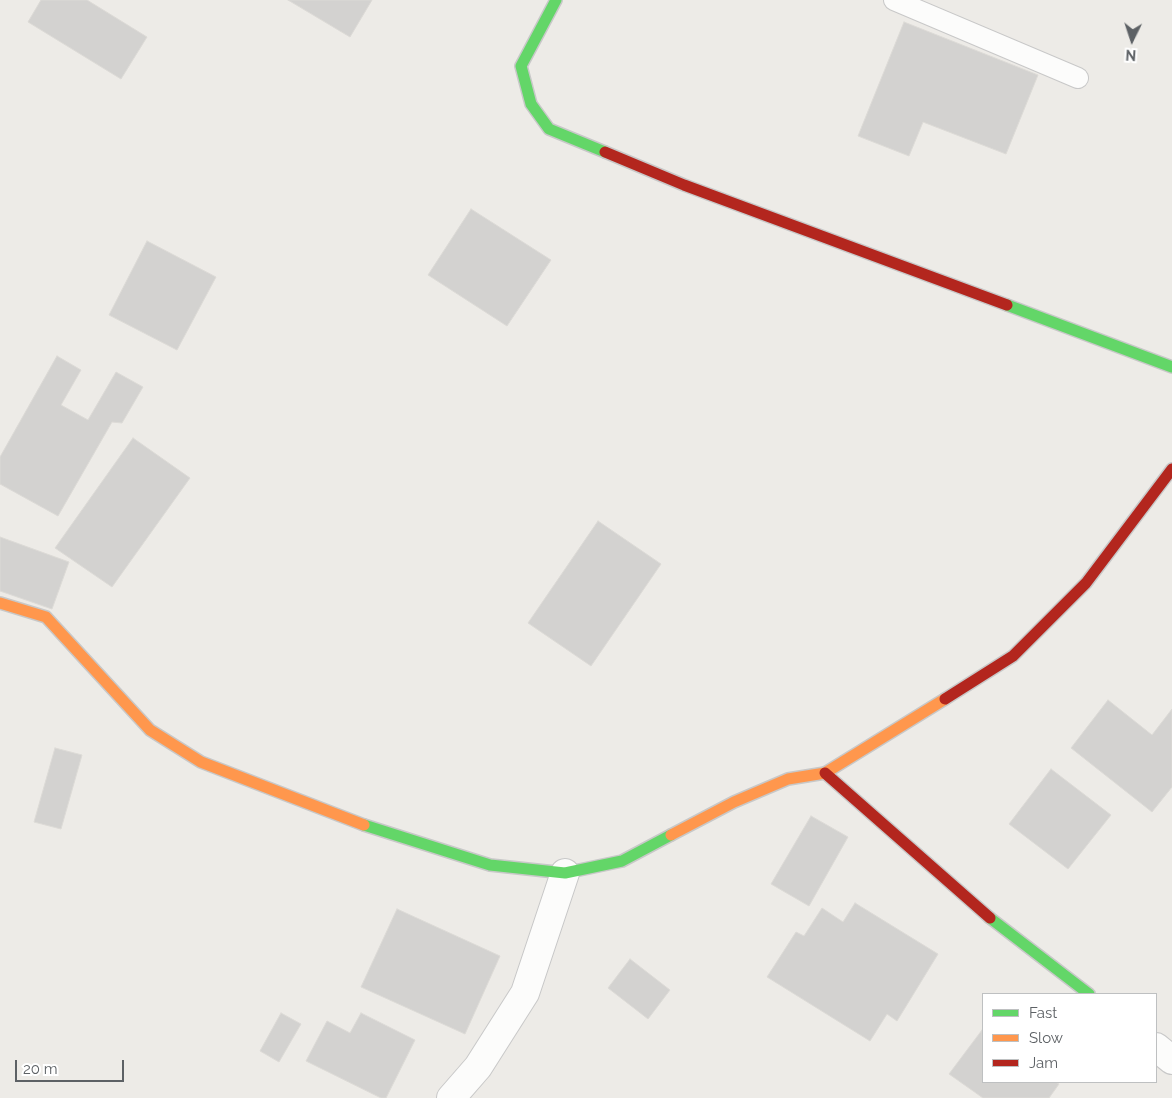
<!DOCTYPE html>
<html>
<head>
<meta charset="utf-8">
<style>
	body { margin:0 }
	#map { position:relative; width:1172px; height:1098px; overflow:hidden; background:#edebe7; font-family:Raleway,sans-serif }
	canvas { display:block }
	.legend { position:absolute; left:982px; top:993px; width:175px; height:90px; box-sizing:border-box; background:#fff; border:1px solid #bec0c1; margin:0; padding:6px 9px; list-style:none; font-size:15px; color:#5d6165 }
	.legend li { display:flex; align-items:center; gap:10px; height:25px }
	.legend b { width:25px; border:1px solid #bec0c1 }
	.north { position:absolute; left:1107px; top:15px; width:50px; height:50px; -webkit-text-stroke:4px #fff; paint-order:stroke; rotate:184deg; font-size:14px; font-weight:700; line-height:20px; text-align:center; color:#5d6165 }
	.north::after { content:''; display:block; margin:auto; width:18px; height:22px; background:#5d6165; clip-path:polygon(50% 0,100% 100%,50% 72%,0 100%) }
	.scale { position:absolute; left:15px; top:1060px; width:109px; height:22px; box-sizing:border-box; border:2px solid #5d6165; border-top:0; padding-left:6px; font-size:15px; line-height:18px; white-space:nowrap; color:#5d6165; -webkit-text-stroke:4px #fff; paint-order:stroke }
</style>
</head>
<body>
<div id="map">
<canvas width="1172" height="1098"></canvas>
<ul class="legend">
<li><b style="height:6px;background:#63d668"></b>Fast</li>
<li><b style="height:6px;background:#ff974d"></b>Slow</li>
<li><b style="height:6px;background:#b3261e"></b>Jam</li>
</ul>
<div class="north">N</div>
<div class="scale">20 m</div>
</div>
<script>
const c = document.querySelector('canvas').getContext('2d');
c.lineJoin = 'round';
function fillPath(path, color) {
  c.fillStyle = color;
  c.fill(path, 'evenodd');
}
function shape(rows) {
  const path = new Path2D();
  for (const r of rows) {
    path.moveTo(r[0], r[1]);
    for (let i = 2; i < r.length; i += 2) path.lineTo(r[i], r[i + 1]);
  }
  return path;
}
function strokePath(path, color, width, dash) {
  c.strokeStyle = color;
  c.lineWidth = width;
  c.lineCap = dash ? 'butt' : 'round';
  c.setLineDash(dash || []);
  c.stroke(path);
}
const building = shape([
	[41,0,87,0,147,37,121,79,28,22,41,0],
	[288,0,372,0,350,37,288,0],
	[904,22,1038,75,1006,154,923,122,909,156,858,136,904,22],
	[471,209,551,260,507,326,428,275,471,209],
	[147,241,216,277,177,350,109,315,147,241],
	[57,356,81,370,61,405,88,420,116,372,143,387,122,423,112,422,58,516,0,484,0,457,57,356],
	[133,438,190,478,112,587,55,548,133,438],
	[598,521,661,564,591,666,528,623,598,521],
	[0,537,69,562,52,609,0,591,0,537],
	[1108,700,1152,735,1172,709,1172,787,1152,812,1071,748,1108,700],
	[55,748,82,755,61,829,34,822,55,748],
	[1051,769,1111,815,1068,869,1009,824,1051,769],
	[811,816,848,837,809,906,771,884,811,816],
	[855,903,938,954,897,1021,887,1014,870,1041,767,977,796,932,804,936,822,908,843,922,855,903],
	[397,909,500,956,465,1034,361,987,397,909],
	[630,959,670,990,648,1019,608,988,630,959],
	[281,1013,301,1024,279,1062,260,1051,281,1013],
	[361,1013,415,1040,386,1098,381,1098,306,1061,327,1021,350,1033,361,1013],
	[982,1030,983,1082,1056,1082,1059,1084,1049,1098,983,1098,949,1074,982,1030]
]);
fillPath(building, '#d3d2d0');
strokePath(building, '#dcdad6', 1);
const lane = shape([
	[894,0,1078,78]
]);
const street = shape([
	[1156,1047,1172,1060],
	[451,1098,478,1067,525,993,565,873]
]);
const fast = shape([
	[556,0,521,66,531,104,549,129,605,152],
	[1007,305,1172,367],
	[364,825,490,865,565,873,622,861,671,835],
	[990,918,1089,994]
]);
const slow = shape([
	[0,603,46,617,150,730,201,762,364,825],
	[671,835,734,802,788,779,825,773,945,699]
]);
const jam = shape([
	[605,152,684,185,1007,305],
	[945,699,1013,656,1086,583,1172,469],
	[825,773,990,918]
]);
strokePath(lane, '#c8c8c8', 22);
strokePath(street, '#c8c8c8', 30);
strokePath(fast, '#c8c8c8', 14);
strokePath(slow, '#c8c8c8', 14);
strokePath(jam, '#c8c8c8', 14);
strokePath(lane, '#fcfcfb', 20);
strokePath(street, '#fcfcfb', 28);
strokePath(fast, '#63d668', 11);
strokePath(slow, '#ff974d', 11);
strokePath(jam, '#b3261e', 11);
</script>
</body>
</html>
